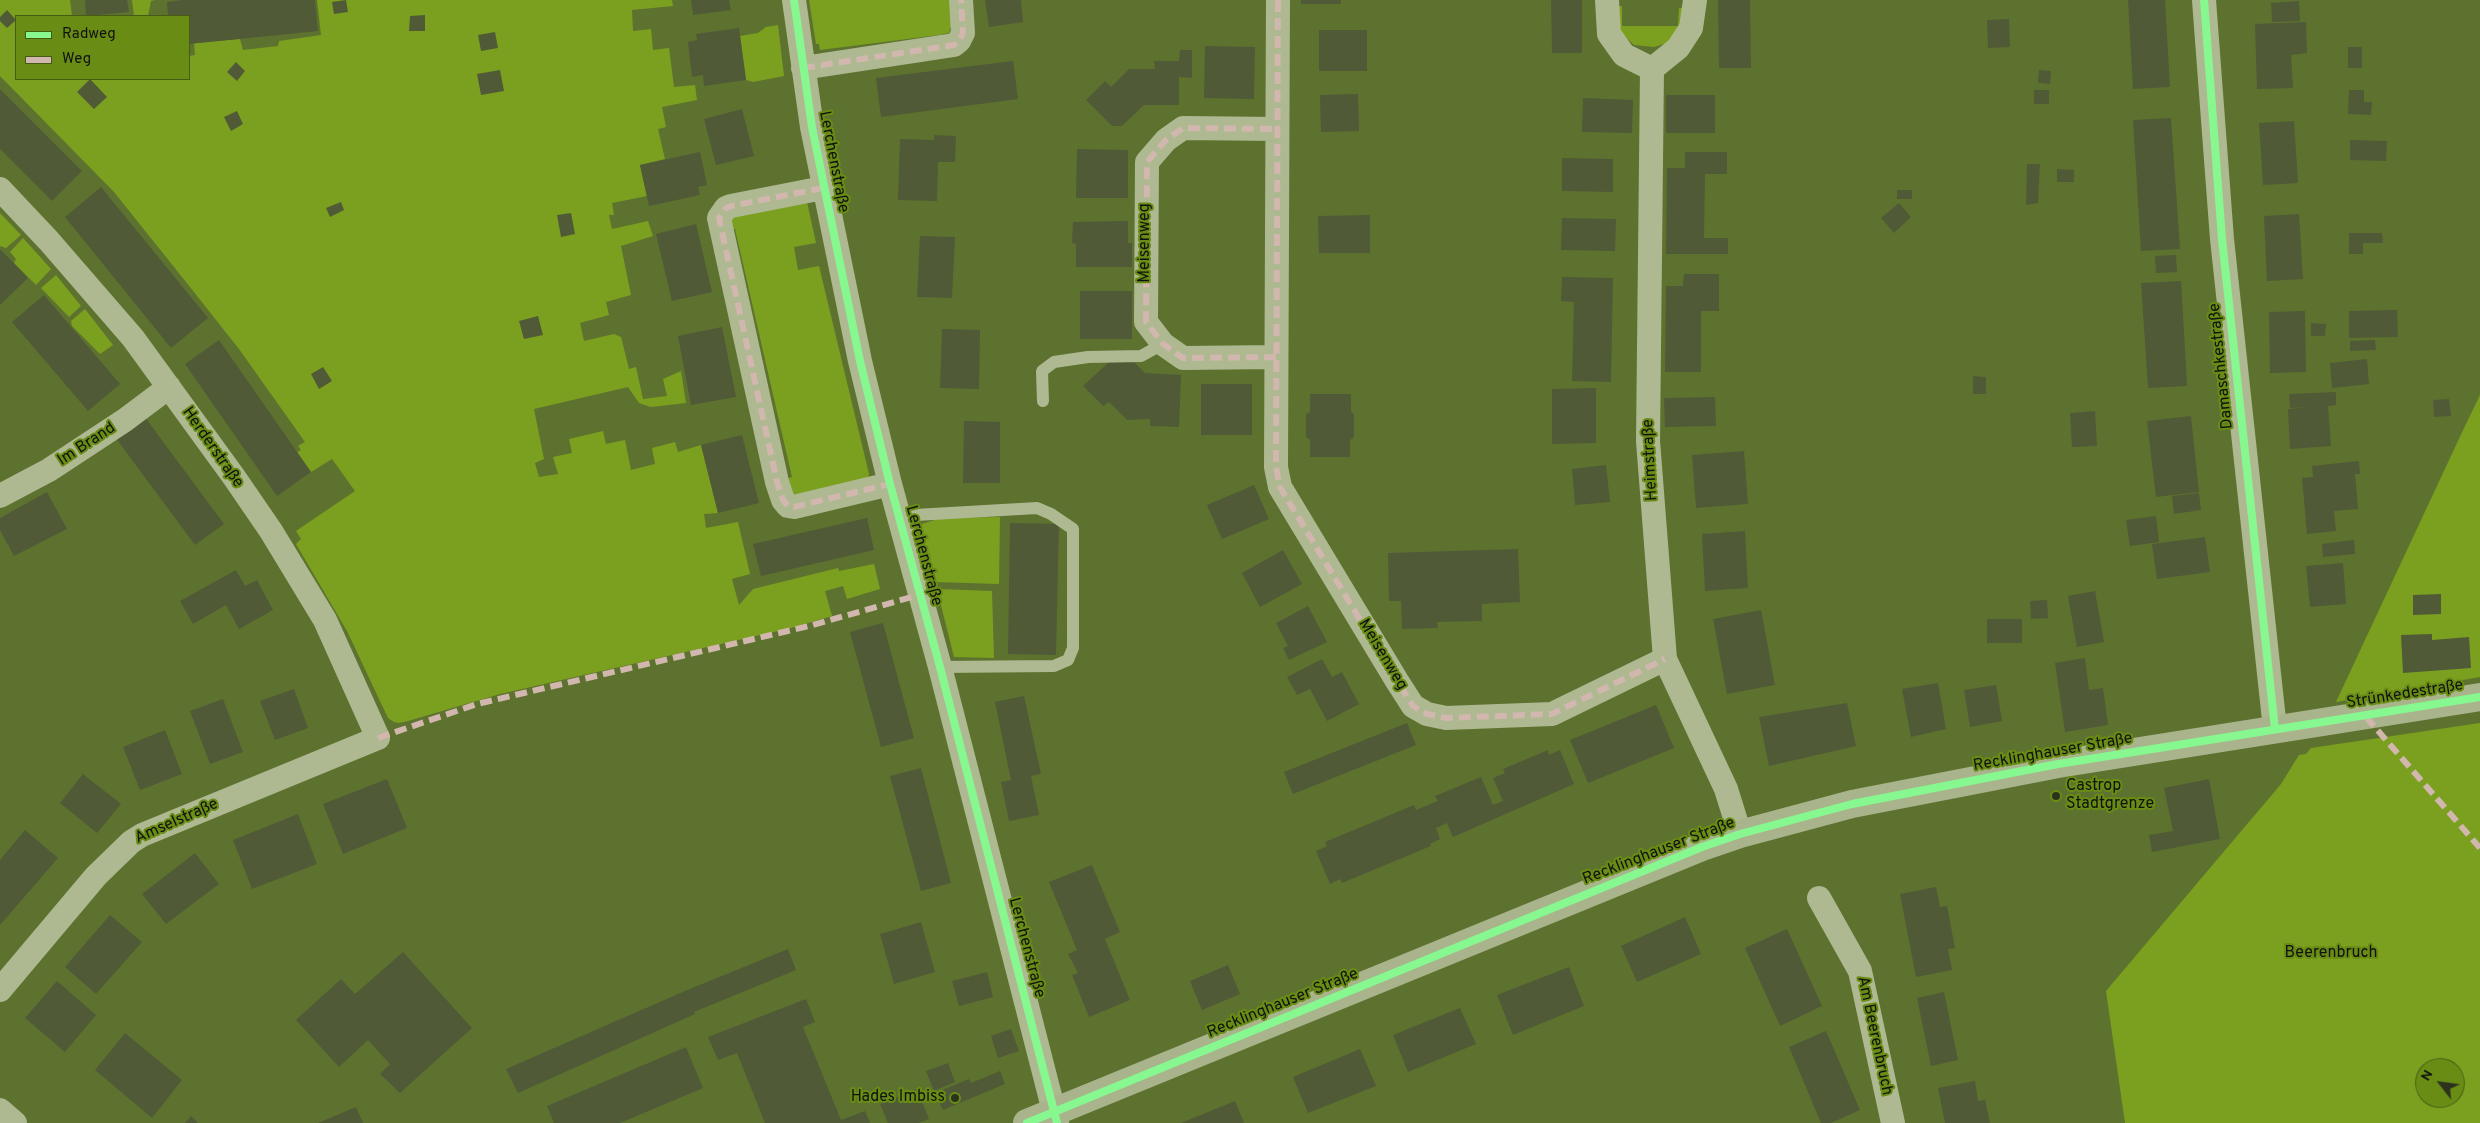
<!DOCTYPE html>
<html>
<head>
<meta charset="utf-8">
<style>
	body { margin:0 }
	#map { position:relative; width:2480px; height:1123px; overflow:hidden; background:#5e722f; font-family:Overpass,sans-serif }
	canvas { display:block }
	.legend { position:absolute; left:15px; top:15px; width:175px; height:65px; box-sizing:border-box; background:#698d14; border:1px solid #465b13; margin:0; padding:6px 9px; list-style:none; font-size:15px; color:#111 }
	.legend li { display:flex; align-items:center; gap:10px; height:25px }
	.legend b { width:25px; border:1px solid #465b13 }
	.north { position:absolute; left:2415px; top:1058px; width:50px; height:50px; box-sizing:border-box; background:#698d14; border:1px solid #465b13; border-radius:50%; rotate:300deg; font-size:14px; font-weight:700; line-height:20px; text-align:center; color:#111 }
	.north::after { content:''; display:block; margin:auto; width:18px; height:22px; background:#2c331c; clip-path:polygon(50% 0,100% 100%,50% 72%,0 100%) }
</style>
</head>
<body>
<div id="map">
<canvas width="2480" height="1123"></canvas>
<ul class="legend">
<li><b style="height:6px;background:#87f88f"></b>Radweg</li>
<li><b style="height:6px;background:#d1b7ad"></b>Weg</li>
</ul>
<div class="north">N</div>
</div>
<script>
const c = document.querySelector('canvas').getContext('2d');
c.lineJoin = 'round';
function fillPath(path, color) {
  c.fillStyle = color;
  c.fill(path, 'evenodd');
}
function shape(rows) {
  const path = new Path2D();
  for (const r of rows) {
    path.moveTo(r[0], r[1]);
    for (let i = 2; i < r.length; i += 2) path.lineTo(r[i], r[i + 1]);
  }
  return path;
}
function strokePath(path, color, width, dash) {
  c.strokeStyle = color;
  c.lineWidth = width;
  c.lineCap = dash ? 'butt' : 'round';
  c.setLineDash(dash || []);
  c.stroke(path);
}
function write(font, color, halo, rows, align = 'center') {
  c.font = font + ' Overpass,sans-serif';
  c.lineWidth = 4;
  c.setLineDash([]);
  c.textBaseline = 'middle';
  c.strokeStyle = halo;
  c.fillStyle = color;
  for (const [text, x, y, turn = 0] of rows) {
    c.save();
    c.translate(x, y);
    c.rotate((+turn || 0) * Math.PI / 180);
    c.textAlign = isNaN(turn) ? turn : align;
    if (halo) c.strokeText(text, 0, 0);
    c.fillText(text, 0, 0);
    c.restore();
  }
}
fillPath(shape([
	[0,0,70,0,72,16,16,16,16,79,189,79,189,56,195,55,194,43,240,39,243,50,278,46,279,41,321,35,317,0,672,0,673,6,632,10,633,31,651,29,653,50,669,48,674,87,695,85,697,100,662,107,666,127,658,129,665,159,640,165,647,196,612,203,614,215,609,215,612,229,648,221,653,236,621,246,631,295,606,302,609,315,580,323,584,341,614,334,621,337,629,369,636,367,643,399,667,396,663,379,681,371,686,403,651,407,639,403,628,387,534,409,544,459,535,463,539,477,558,474,553,457,572,453,569,439,603,431,606,444,625,440,631,470,655,464,652,448,675,442,678,452,701,445,718,513,704,514,706,528,738,522,750,574,732,579,739,605,753,589,838,568,839,571,874,564,880,589,847,599,843,586,825,591,832,616,791,628,500,694,408,721,399,723,394,722,388,718,347,631,296,544,301,539,296,531,355,491,332,459,311,472,297,452,301,450,298,446,305,442,239,349,186,282,114,192,0,76],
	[132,0,155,0,151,1,148,16,134,16],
	[809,0,949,0,952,23,949,33,939,35,820,50,819,44,816,44],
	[1615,6,1622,6,1622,26,1678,26,1679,8,1683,8,1683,25,1671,42,1654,47,1634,45,1619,31],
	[778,25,784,76,753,82,746,80,740,36,758,33,766,27],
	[807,202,816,243,794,247,798,270,819,266,869,474,868,478,798,496,792,495,782,480,792,477,735,229,726,230,731,217],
	[0,213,21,235,6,248,0,246],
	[23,238,51,269,36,285,14,263,16,259,10,252],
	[56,275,81,306,69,317,41,288],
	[85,309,113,345,100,354,72,326,71,321],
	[2480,395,2480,677,2336,702,2465,426],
	[1000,517,999,584,935,582,921,533,922,524,941,518],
	[937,589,992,591,994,658,954,657],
	[2480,723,2480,1123,2125,1123,2106,991,2281,784,2299,755,2306,754,2311,748],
	[2425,1068,2455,1068,2455,1098,2425,1098]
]), '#7ba01f');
fillPath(shape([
	[85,0,127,0,129,12,86,16],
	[182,0,315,0,318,31,189,44,189,16,168,16,167,2],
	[346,0,348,12,334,14,332,2],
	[691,0,729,0,731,10,693,15],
	[985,0,1021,0,1023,22,989,27],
	[1301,0,1341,0,1341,4,1301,4],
	[1551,0,1582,0,1582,53,1552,53],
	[1718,0,1750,0,1751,68,1719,68],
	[2128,0,2165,0,2170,87,2133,89],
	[2299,1,2300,21,2272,22,2271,3],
	[7,10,16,20,7,28,0,21,0,17],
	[425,15,425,31,409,31,410,16],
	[2009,19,2010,47,1988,48,1987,20],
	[2306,22,2307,53,2291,55,2293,88,2257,89,2255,24],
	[739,28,746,80,704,86,703,75,692,77,688,42,697,40,696,34],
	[1319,30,1367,30,1367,71,1319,71],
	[495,32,498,48,481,51,478,35],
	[1205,46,1255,47,1254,99,1204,98],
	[2348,47,2362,47,2362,68,2348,68],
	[1180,50,1192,50,1192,78,1179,77,1179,105,1144,105,1122,126,1112,126,1086,100,1105,81,1111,87,1129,69,1155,69,1154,61,1179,61],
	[1013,61,1018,99,881,117,876,78],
	[236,62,245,71,237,81,227,72],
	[500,70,504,91,481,95,477,74],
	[2039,70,2051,71,2050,84,2038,83],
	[90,79,107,97,94,109,77,92],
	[0,89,82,171,52,201,0,149],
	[2034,90,2049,90,2049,104,2034,104],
	[2349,90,2364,90,2364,102,2372,102,2371,115,2348,114],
	[1358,94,1359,131,1321,132,1320,95],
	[1666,95,1715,95,1715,133,1666,133],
	[1583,98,1633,100,1632,133,1582,132],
	[742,109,754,156,716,165,704,119],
	[237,111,243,124,231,131,224,117],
	[2171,118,2180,249,2141,251,2133,120],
	[2294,121,2298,183,2263,185,2259,123],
	[934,135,956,136,955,162,938,162,937,201,898,200,900,139,934,140],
	[2350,140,2387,141,2386,161,2350,160],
	[1077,149,1128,150,1128,198,1076,198],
	[700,152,707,185,698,187,700,195,649,206,640,165],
	[1685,152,1727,152,1727,174,1705,174,1704,238,1728,238,1728,254,1666,254,1667,168,1685,168],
	[1562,158,1613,159,1613,192,1562,191],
	[2027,164,2040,164,2038,203,2026,205],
	[2057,169,2074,170,2074,182,2057,182],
	[101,187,208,318,171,348,65,217],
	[1897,190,1912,190,1912,199,1897,199],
	[341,202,344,210,330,217,326,208],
	[1899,203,1911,217,1894,233,1881,218],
	[571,213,575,234,561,237,557,215],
	[2299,214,2303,279,2267,281,2264,216],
	[1370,215,1370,253,1319,253,1318,216],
	[1562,218,1616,219,1615,251,1561,250],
	[1128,221,1128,243,1132,243,1132,267,1076,267,1076,244,1072,243,1073,222],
	[696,224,712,292,672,301,656,234],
	[2349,233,2382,233,2383,243,2363,243,2363,254,2349,254],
	[920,236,955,237,952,298,917,297],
	[0,249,28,278,0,305],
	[2176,255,2177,272,2156,273,2155,256],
	[1684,274,1719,274,1719,311,1701,311,1701,372,1665,372,1666,286,1683,286],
	[1562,277,1613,278,1611,382,1572,381,1574,302,1561,301],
	[2181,281,2187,386,2148,388,2141,283],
	[1080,291,1132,291,1132,339,1080,339],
	[44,295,120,384,88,411,12,322],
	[2397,310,2398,337,2349,338,2349,311],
	[2305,311,2306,372,2270,373,2269,312],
	[538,316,543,335,524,339,519,321],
	[2311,323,2326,324,2325,336,2311,336],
	[722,327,736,397,691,405,678,336],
	[942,329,980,330,979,389,940,388],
	[219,340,311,472,277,496,185,364],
	[2375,340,2376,350,2350,351,2350,341],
	[2367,359,2369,384,2332,388,2330,363],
	[1109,362,1134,362,1145,373,1181,375,1179,427,1150,426,1150,419,1127,420,1109,402,1103,406,1083,386],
	[323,367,332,381,319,389,311,374],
	[1973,376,1986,377,1986,394,1973,394],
	[1201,384,1252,384,1252,435,1201,435],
	[1596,388,1596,443,1552,444,1552,389],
	[2336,392,2336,405,2328,406,2331,446,2290,449,2288,409,2309,407,2290,408,2289,394],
	[1310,394,1351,394,1351,412,1354,414,1354,437,1350,440,1350,457,1310,457,1310,440,1306,437,1306,414,1310,412],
	[1715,397,1716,426,1665,427,1664,398],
	[2449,399,2451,416,2434,417,2433,400],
	[2095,411,2097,446,2072,447,2070,413],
	[144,416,224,524,195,545,115,437],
	[2191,416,2199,492,2156,497,2147,421],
	[964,421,1000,422,1000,483,963,483],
	[742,435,759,503,718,513,701,445],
	[1744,451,1748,504,1696,508,1692,455],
	[2359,461,2360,474,2355,474,2358,509,2334,511,2336,531,2307,534,2302,478,2313,477,2312,466],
	[1606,465,1610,502,1575,505,1572,469],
	[1254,485,1269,519,1222,539,1207,505],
	[47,492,67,529,14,556,0,530,0,518],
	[2199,493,2201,510,2174,514,2172,496],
	[2156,516,2159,542,2130,546,2126,520],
	[867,518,874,550,761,576,753,544],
	[1010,523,1059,524,1056,655,1008,654],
	[1745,531,1748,588,1705,591,1702,534],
	[2205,537,2210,572,2157,579,2152,544],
	[2354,540,2355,554,2323,557,2322,544],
	[1518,549,1520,602,1482,604,1482,621,1437,622,1438,628,1402,629,1401,601,1389,601,1388,553],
	[1283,550,1302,584,1260,607,1242,573],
	[2343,563,2346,604,2310,607,2306,566],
	[236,570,245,586,257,580,273,610,239,629,226,605,193,624,180,601],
	[2095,591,2104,642,2077,647,2068,596],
	[2441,594,2441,614,2413,615,2413,595],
	[2047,600,2048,618,2031,619,2030,601],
	[1308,606,1327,642,1289,660,1283,648,1288,646,1276,623],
	[1761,610,1775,685,1727,694,1713,619],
	[1987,619,2022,619,2022,643,1987,643],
	[883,623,914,738,881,747,850,632],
	[2432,634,2432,640,2469,637,2471,668,2403,673,2401,635],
	[2085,658,2089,690,2103,688,2108,725,2065,732,2055,663],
	[1322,659,1332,677,1342,672,1359,704,1327,721,1310,689,1297,695,1287,677],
	[1938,683,1946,729,1911,737,1902,689],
	[1996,685,2002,721,1970,727,1964,690],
	[294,689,308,728,275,740,260,701],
	[1024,696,1041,774,1031,776,1039,815,1009,821,1001,782,1011,780,995,702],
	[223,699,243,752,210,764,190,711],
	[1847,703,1856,746,1769,766,1759,717],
	[1656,705,1674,748,1588,783,1570,740],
	[1407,723,1416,745,1293,794,1284,772],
	[165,730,182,774,140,790,123,747],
	[1548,750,1549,755,1560,750,1574,784,1453,837,1447,823,1436,828,1440,839,1430,844,1431,846,1342,883,1340,879,1330,884,1316,851,1327,846,1325,842,1414,805,1416,810,1438,801,1435,796,1481,777,1493,805,1503,801,1493,778,1505,773,1503,769],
	[921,768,951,883,921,891,890,776],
	[83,774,121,804,97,833,60,803],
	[387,779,407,828,343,854,323,804],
	[2209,779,2220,839,2152,852,2149,835,2173,831,2164,788],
	[298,814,317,864,252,889,233,840],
	[25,830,58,858,0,925,0,860],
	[195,853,219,884,166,924,142,894],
	[1092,865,1120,932,1105,939,1130,1000,1089,1017,1072,975,1078,973,1068,954,1077,950,1049,882],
	[1936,887,1940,907,1947,906,1955,948,1948,949,1952,970,1916,977,1900,894],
	[110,915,142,942,96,994,65,967],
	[1685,917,1701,954,1637,982,1621,946],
	[921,922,935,972,894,984,880,934],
	[1787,929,1822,1006,1780,1026,1745,948],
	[788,949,796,970,694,1012,695,1014,518,1093,506,1069,685,991],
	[403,952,472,1028,400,1093,380,1074,390,1064,368,1040,339,1067,296,1020,341,979,355,994],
	[1228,965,1240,994,1202,1010,1190,981],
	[1569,967,1584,1006,1513,1035,1497,995],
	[987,972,993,997,959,1006,952,981],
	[57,981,96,1015,65,1052,25,1018],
	[1944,992,1958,1060,1931,1066,1917,998],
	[806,999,815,1022,803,1027,841,1120,865,1111,870,1123,765,1123,737,1053,718,1060,708,1037],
	[1460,1008,1476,1044,1408,1072,1393,1035],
	[1011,1029,1019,1051,998,1058,991,1036],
	[1826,1031,1860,1110,1831,1123,1821,1123,1789,1047],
	[125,1033,182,1080,152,1118,95,1070],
	[686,1047,703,1088,620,1123,554,1123,547,1106],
	[1360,1049,1376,1086,1308,1113,1293,1077],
	[948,1063,955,1082,934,1091,926,1071],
	[1000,1071,1005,1084,943,1110,935,1093,969,1079,971,1083],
	[1975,1081,1978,1101,1985,1100,1990,1123,1945,1123,1938,1088],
	[917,1089,929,1119,919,1123,888,1123,880,1104],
	[1235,1101,1244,1123,1181,1123,1218,1108],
	[356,1107,363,1123,318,1123],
	[191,1116,198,1123,185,1123]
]), '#505a37');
strokePath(shape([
	[1043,401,1042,371,1054,362,1088,357,1141,356,1163,344],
	[898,516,1037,508,1051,514,1073,529,1073,648,1068,660,1054,666,940,667]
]), '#aeb992', 12);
strokePath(shape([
	[794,0,812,127,860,361,890,484,940,667,1057,1123],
	[1278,0,1276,467,1280,487,1397,681,1413,706,1427,714,1446,718,1552,714,1665,659],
	[1607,0,1609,34,1624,55,1652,69],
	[2204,0,2222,239,2275,729],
	[803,68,954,45,959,41,963,33,961,0],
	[1652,69,1648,441,1665,659,1726,789,1740,834],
	[1652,69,1678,48,1691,28,1695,0],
	[823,188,731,206,726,208,719,218,777,482,783,500,788,506,794,507,890,484],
	[0,189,49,241,133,338,234,477,271,531,325,620,378,738,142,835,131,842,96,876,0,990],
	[1276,357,1183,358,1163,344,1146,322,1147,162,1166,140,1183,128,1277,129],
	[0,496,49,470,125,420,169,387],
	[1819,898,1860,971,1893,1123],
	[0,1110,15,1123]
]), '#aeb992', 24);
strokePath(shape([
	[1027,1123,1702,847,1740,834,1852,804,2058,764,2480,697]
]), '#a9b48c', 28);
strokePath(shape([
	[1278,0,1276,467,1280,487,1397,681,1413,706,1427,714,1446,718,1552,714,1665,659],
	[803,68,954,45,959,41,963,33,961,0],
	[823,188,731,206,726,208,719,218,777,482,783,500,788,506,794,507,890,484],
	[1276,357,1183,358,1163,344,1146,322,1147,162,1166,140,1183,128,1277,129],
	[2366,717,2480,848],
	[378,738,477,704,809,626,919,595]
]), '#d1b7ad', 6, [12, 6]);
strokePath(shape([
	[794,0,812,127,860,361,890,484,940,667,1057,1123],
	[2204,0,2222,239,2275,729],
	[1027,1123,1702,847,1740,834,1852,804,2058,764,2480,697]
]), '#87f88f', 8);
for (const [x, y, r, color] of [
	[2056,796,5,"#2c331c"],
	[955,1098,5,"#2c331c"]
]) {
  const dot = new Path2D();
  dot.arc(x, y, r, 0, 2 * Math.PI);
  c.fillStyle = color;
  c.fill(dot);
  strokePath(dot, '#698d14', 2);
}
write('16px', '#111', '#698d14', [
	["Lerchenstraße",833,162,79],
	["Meisenweg",1146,243,-90],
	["Damaschkestraße",2222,366,-96],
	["Im Brand",87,445,-33],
	["Herderstraße",212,448,55],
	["Heimstraße",1651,460,-93],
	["Lerchenstraße",923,556,75],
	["Meisenweg",1382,655,59],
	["Strünkedestraße",2405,695,-9],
	["Recklinghauser Straße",2053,753,-10],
	["Amselstraße",177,822,-24],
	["Recklinghauser Straße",1659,852,-21],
	["Lerchenstraße",1026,948,75],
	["Recklinghauser Straße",1283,1004,-22],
	["Am Beerenbruch",1874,1036,78]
]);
write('16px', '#111', '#698d14', [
	["Castrop",2066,787],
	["Stadtgrenze",2066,805],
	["Hades Imbiss",945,1098,"right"]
], 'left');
write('16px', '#111', '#698d14', [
	["Beerenbruch",2331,954]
]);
</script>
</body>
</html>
